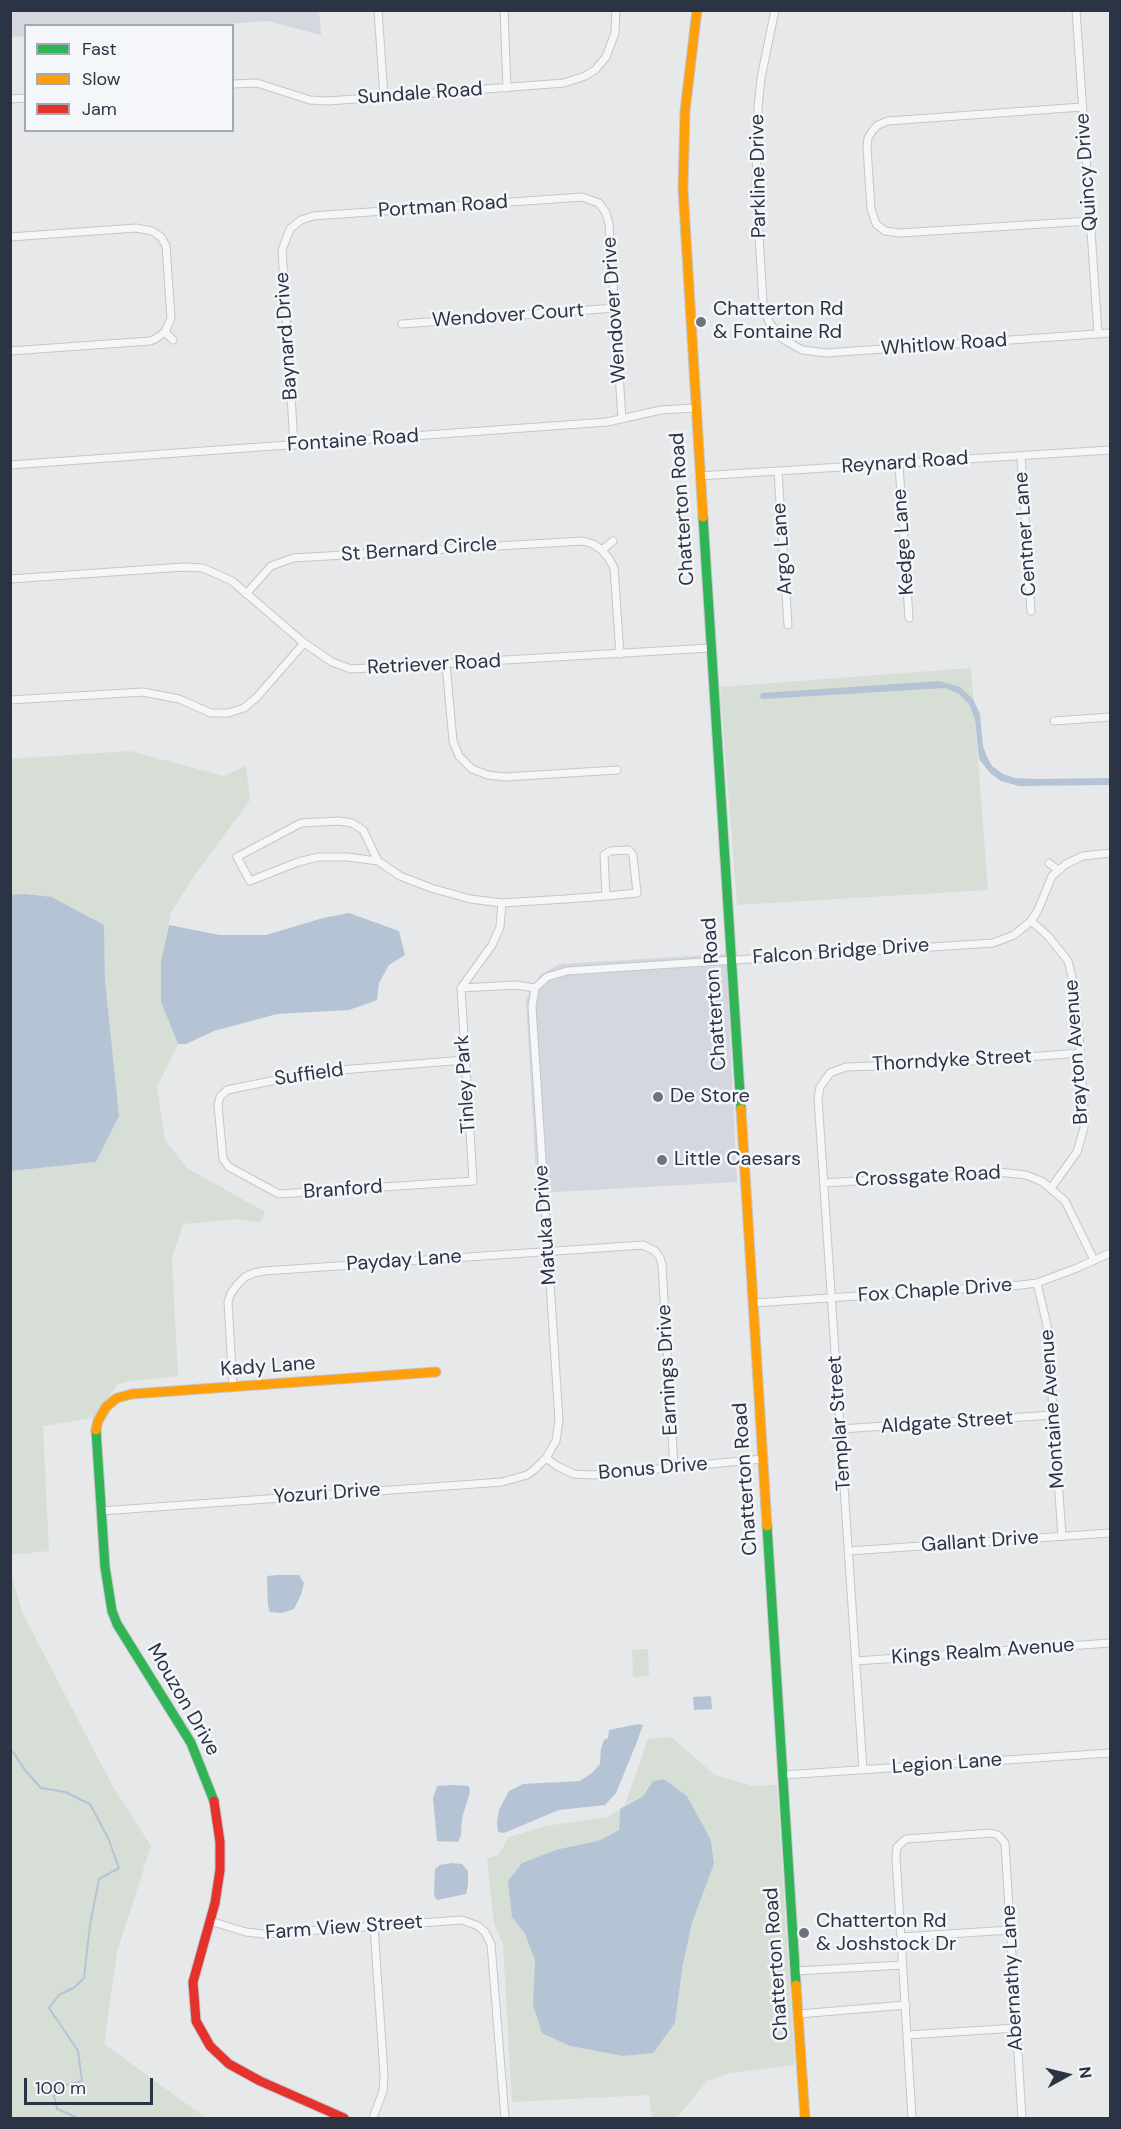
<!DOCTYPE html>
<html>
<head>
<meta charset="utf-8">
<style>
	body { margin:0 }
	#map { position:relative; width:1121px; height:2129px; overflow:hidden; background:#e6e8ea; font-family:"DM Sans",sans-serif }
	canvas { display:block }
	.frame { position:absolute; inset:0; border:12px solid #2b3445; pointer-events:none }
	.legend { position:absolute; left:24px; top:24px; width:210px; height:108px; box-sizing:border-box; background:#f4f6f9; border:2px solid #a4a8b1; margin:0; padding:8px 10px; list-style:none; font-size:18px; color:#2b3445 }
	.legend li { display:flex; align-items:center; gap:12px; height:30px }
	.legend b { width:30px; border:2px solid #a4a8b1 }
	.north { position:absolute; left:1037px; top:2045px; width:60px; height:60px; -webkit-text-stroke:4px #f4f6f9; paint-order:stroke; rotate:82deg; font-size:16px; font-weight:700; line-height:24px; text-align:center; color:#2b3445 }
	.north::after { content:''; display:block; margin:auto; width:21px; height:27px; background:#2b3445; clip-path:polygon(50% 0,100% 100%,50% 72%,0 100%) }
	.scale { position:absolute; left:24px; top:2078px; width:129px; height:27px; box-sizing:border-box; border:3px solid #2b3445; border-top:0; padding-left:8px; font-size:18px; line-height:21px; white-space:nowrap; color:#2b3445; -webkit-text-stroke:4px #f4f6f9; paint-order:stroke }
</style>
</head>
<body>
<div id="map">
<canvas width="1121" height="2129"></canvas>
<div class="frame"></div>
<ul class="legend">
<li><b style="height:8px;background:#30b455"></b>Fast</li>
<li><b style="height:8px;background:#ff9f0a"></b>Slow</li>
<li><b style="height:8px;background:#e5322d"></b>Jam</li>
</ul>
<div class="north">N</div>
<div class="scale">100 m</div>
</div>
<script>
const c = document.querySelector('canvas').getContext('2d');
c.lineJoin = 'round';
function fillPath(path, color) {
  c.fillStyle = color;
  c.fill(path, 'evenodd');
}
function shape(rows) {
  const path = new Path2D();
  for (const r of rows) {
    path.moveTo(r[0], r[1]);
    for (let i = 2; i < r.length; i += 2) path.lineTo(r[i], r[i + 1]);
  }
  return path;
}
function strokePath(path, color, width, dash) {
  c.strokeStyle = color;
  c.lineWidth = width;
  c.lineCap = dash ? 'butt' : 'round';
  c.setLineDash(dash || []);
  c.stroke(path);
}
function write(font, color, halo, rows, align = 'center') {
  c.font = font + ' "DM Sans",sans-serif';
  c.lineWidth = 5;
  c.setLineDash([]);
  c.textBaseline = 'middle';
  c.strokeStyle = halo;
  c.fillStyle = color;
  for (const [text, x, y, turn = 0] of rows) {
    c.save();
    c.translate(x, y);
    c.rotate((+turn || 0) * Math.PI / 180);
    c.textAlign = isNaN(turn) ? turn : align;
    if (halo) c.strokeText(text, 0, 0);
    c.fillText(text, 0, 0);
    c.restore();
  }
}
fillPath(shape([
	[11,10,319,11,321,35,268,21,196,26,26,26,25,36,11,37],
	[726,954,737,1182,537,1193,526,1000,540,975,560,964]
]), '#d4d7dd');
fillPath(shape([
	[971,668,988,890,737,905,720,687],
	[130,751,224,776,246,766,250,800,197,872,171,912,161,961,161,1002,178,1044,157,1087,165,1140,187,1168,265,1212,260,1223,238,1219,183,1224,172,1258,178,1376,132,1381,118,1384,93,1418,43,1426,49,1551,11,1555,11,1171,96,1162,105,981,104,925,52,897,11,895,10,759],
	[11,1573,22,1612,112,1785,151,1846,117,1952,104,2044,206,2118,11,2118],
	[648,1649,649,1676,633,1677,632,1650],
	[671,1737,715,1775,753,1786,777,1785,795,2065,730,2073,707,2081,677,2118,652,2118,649,2095,512,2102,503,1944,494,1924,487,1859,498,1855,509,1837,545,1826,608,1817,620,1809,619,1830,598,1841,559,1849,512,1917,525,1934,535,1961,535,1979,570,2046,623,2056,653,2053,682,1969,692,1923,714,1864,711,1840,687,1796,664,1779,653,1781,643,1795,625,1805,648,1739]
]), '#d6ded6');
fillPath(shape([
	[939,681,960,687,973,699,980,714,983,746,987,757,992,766,1003,774,1015,778,1037,779,1110,778,1110,785,1019,786,1001,781,990,773,979,759,975,719,969,704,959,694,946,688,763,699,759,697,762,693],
	[24,894,52,897,104,925,105,981,119,1116,96,1162,11,1171,11,895],
	[349,913,399,931,405,955,389,965,379,983,377,1000,349,1010,277,1014,214,1031,186,1044,178,1044,161,1002,161,961,169,925,220,935,266,935,323,918],
	[278,1575,299,1575,304,1583,301,1595,294,1609,282,1613,270,1612,268,1606,267,1576],
	[711,1696,712,1709,694,1710,693,1697],
	[638,1724,643,1725,636,1744,616,1793,605,1805,559,1810,504,1833,498,1832,497,1822,499,1810,509,1791,523,1784,580,1781,592,1773,600,1764,601,1749,604,1740,608,1738,609,1730],
	[664,1779,687,1796,711,1840,714,1864,692,1923,682,1969,675,2023,653,2053,623,2056,570,2046,542,2033,533,2005,535,1961,525,1934,512,1917,508,1881,522,1863,559,1849,598,1841,619,1830,620,1809,643,1796,653,1781],
	[454,1785,469,1786,470,1792,462,1818,461,1835,458,1842,437,1841,433,1798,437,1786],
	[452,1863,462,1864,468,1871,468,1885,466,1894,437,1900,434,1896,435,1869,440,1865]
]), '#b4c4d5');
strokePath(shape([
	[10,1751,13,1752,25,1770,41,1788,65,1792,90,1804,109,1840,119,1868,99,1879,90,1925,84,1978,75,1987,59,1995,49,2008,78,2051,82,2081,62,2086,54,2096,57,2109,78,2118,118,2118]
]), '#b4c4d5', 2);
const street = shape([
	[378,10,384,97],
	[504,10,507,88],
	[775,10,761,78,758,108,756,184,763,303,769,322,781,338,802,350,826,353,1110,333],
	[1076,10,1098,334],
	[232,84,257,83,310,100,328,101,564,83,585,76,595,70,606,57,615,33,616,10],
	[10,99,26,98],
	[1082,107,888,121,878,125,873,130,868,138,867,147,871,209,876,224,885,231,900,233,1090,221],
	[10,237,136,228,152,231,161,237,166,246,171,318,165,332,155,339,150,341,10,351],
	[402,324,615,308],
	[165,332,173,340],
	[294,445,282,250,290,229,301,220,313,216,582,197,599,203,606,213,609,224,622,419],
	[1021,456,1031,611],
	[10,465,607,422,661,410,694,408],
	[899,465,909,618],
	[778,472,788,625],
	[699,476,1110,450],
	[602,550,613,541],
	[10,579,184,567,203,568,232,581,304,643,332,662,351,669,710,648],
	[246,594,271,566,293,558,583,541,593,544,602,550,609,559,614,568,620,654],
	[446,664,453,741,459,756,472,769,488,775,505,777,617,770],
	[10,700,143,692,179,699,211,713,228,713,244,708,257,697,304,643],
	[1054,721,1110,717],
	[378,861,363,830,352,823,339,821,301,823,237,857,250,881,298,862,318,857,347,857,378,861,400,876,431,888,470,899,502,903,565,899,606,896,637,893,633,855,629,850,610,851,604,855,606,896],
	[1049,863,1058,870],
	[1031,921,1048,936,1068,961,1076,993,1084,1110,1084,1128,1077,1152,1051,1188],
	[461,988,516,985,535,988],
	[535,988,547,977,567,971,993,943,1014,935,1031,921,1038,910,1052,876,1066,864,1083,856,1110,853],
	[465,1060,315,1072,227,1090,220,1097,218,1105,223,1159,229,1167,279,1194,473,1181,461,988,492,945,500,927,502,903],
	[824,1183,998,1172,1026,1175,1043,1182,1065,1201,1094,1260],
	[1037,1283,1047,1325,1062,1536],
	[754,1303,1021,1285,1037,1283,1077,1268,1110,1253],
	[233,1387,228,1302,231,1293,237,1285,245,1277,254,1273,264,1271,643,1245,655,1251,660,1258,662,1265,674,1467],
	[840,1429,1053,1415],
	[546,1458,557,1466,574,1474,593,1475,763,1459],
	[101,1511,502,1482,527,1475,534,1470,546,1458,556,1441,559,1420,532,1007,535,988],
	[849,1551,1110,1533],
	[856,1661,1110,1643],
	[863,1770,818,1098,820,1087,830,1073,846,1067,933,1064,1080,1053],
	[784,1775,1110,1753],
	[210,1921,246,1932,263,1934,462,1920,478,1926,485,1932,491,1944,505,2118],
	[902,1937,1010,1930],
	[796,1971,903,1965],
	[799,2014,906,2005],
	[908,2035,1016,2028],
	[373,2118,383,2091,384,2074,374,1927],
	[912,2118,896,1857,897,1847,906,1839,991,1833,998,1835,1005,1843,1022,2118]
]);
const fast = shape([
	[703,517,741,1109],
	[96,1430,105,1567,112,1611,117,1624,191,1743,214,1801],
	[767,1526,796,1985]
]);
const slow = shape([
	[697,10,685,111,683,189,703,517],
	[741,1109,767,1526],
	[96,1430,98,1421,106,1407,117,1398,132,1394,436,1372],
	[796,1985,805,2118]
]);
const jam = shape([
	[214,1801,220,1842,220,1870,215,1903,193,1982,196,2021,210,2046,229,2064,260,2081,344,2118]
]);
strokePath(street, '#c4c6c8', 9);
strokePath(fast, '#c4c6c8', 11);
strokePath(slow, '#c4c6c8', 11);
strokePath(jam, '#c4c6c8', 11);
strokePath(street, '#f5f6f7', 7);
strokePath(fast, '#30b455', 9);
strokePath(slow, '#ff9f0a', 9);
strokePath(jam, '#e5322d', 9);
for (const [x, y, r, color] of [
	[701,322,6,"#6c737f"],
	[658,1097,6,"#6c737f"],
	[662,1160,6,"#6c737f"],
	[804,1933,6,"#6c737f"]
]) {
  const dot = new Path2D();
  dot.arc(x, y, r, 0, 2 * Math.PI);
  c.fillStyle = color;
  c.fill(dot);
  strokePath(dot, '#f4f6f9', 2);
}
write('20px', '#2b3445', '#f4f6f9', [
	["Sundale Road",420,94,-4],
	["Quincy Drive",1087,172,-94],
	["Parkline Drive",759,176,-91],
	["Portman Road",443,207,-4],
	["Wendover Drive",615,310,-94],
	["Wendover Court",508,316,-4],
	["Baynard Drive",287,336,-94],
	["Whitlow Road",944,345,-4],
	["Fontaine Road",353,441,-4],
	["Reynard Road",905,463,-4],
	["Chatterton Road",683,509,-94],
	["Centner Lane",1026,534,-94],
	["Kedge Lane",904,542,-94],
	["Argo Lane",783,549,-94],
	["St Bernard Circle",419,550,-4],
	["Retriever Road",434,665,-3],
	["Falcon Bridge Drive",841,952,-4],
	["Chatterton Road",715,994,-94],
	["Brayton Avenue",1077,1052,-94],
	["Thorndyke Street",952,1061,-3],
	["Suffield",309,1075,-8],
	["Tinley Park",466,1084,-94],
	["Crossgate Road",928,1177,-3],
	["Branford",343,1190,-4],
	["Matuka Drive",546,1225,-94],
	["Payday Lane",404,1261,-4],
	["Fox Chaple Drive",935,1291,-4],
	["Kady Lane",268,1367,-4],
	["Earnings Drive",668,1370,-93],
	["Montaine Avenue",1053,1409,-94],
	["Templar Street",840,1423,-94],
	["Aldgate Street",947,1423,-4],
	["Bonus Drive",653,1469,-5],
	["Chatterton Road",746,1479,-94],
	["Yozuri Drive",327,1494,-4],
	["Gallant Drive",980,1542,-4],
	["Kings Realm Avenue",983,1652,-4],
	["Mouzon Drive",183,1700,60],
	["Legion Lane",947,1764,-4],
	["Farm View Street",344,1928,-4],
	["Chatterton Road",777,1964,-94],
	["Abernathy Lane",1013,1978,-93]
]);
write('20px', '#2b3445', '#f4f6f9', [
	["Chatterton Rd",713,310],
	["& Fontaine Rd",713,333],
	["De Store",670,1097],
	["Little Caesars",674,1160],
	["Chatterton Rd",816,1922],
	["& Joshstock Dr",816,1945]
], 'left');
</script>
</body>
</html>
